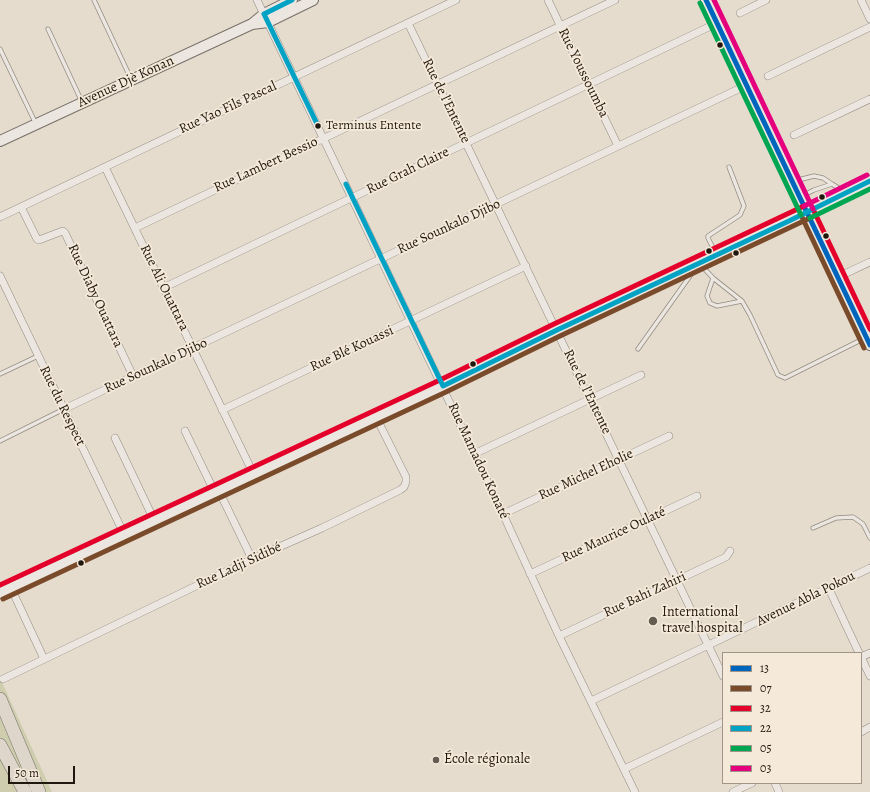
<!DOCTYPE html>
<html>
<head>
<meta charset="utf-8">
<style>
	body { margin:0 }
	#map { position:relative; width:870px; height:792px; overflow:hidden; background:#e6dcce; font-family:Alegreya,serif }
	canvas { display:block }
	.legend { position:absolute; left:722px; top:652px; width:140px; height:132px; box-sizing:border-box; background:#f5e9d9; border:1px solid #a09588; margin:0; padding:5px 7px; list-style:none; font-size:12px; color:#20170e }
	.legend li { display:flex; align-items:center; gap:8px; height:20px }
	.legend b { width:20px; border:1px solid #a09588 }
	.scale { position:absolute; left:8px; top:766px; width:67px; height:18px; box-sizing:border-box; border:2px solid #20170e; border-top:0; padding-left:5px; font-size:12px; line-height:14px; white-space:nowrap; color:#20170e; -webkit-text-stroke:3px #f5e9d9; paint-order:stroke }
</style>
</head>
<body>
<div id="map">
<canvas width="870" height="792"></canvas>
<ul class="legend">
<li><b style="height:5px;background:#0065bd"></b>13</li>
<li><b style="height:5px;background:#7a4b2a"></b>07</li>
<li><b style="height:5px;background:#e4002b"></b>32</li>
<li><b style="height:5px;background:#02a2c4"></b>22</li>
<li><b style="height:5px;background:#00a651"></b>05</li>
<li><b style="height:5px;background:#e5007d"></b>03</li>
</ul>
<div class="scale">50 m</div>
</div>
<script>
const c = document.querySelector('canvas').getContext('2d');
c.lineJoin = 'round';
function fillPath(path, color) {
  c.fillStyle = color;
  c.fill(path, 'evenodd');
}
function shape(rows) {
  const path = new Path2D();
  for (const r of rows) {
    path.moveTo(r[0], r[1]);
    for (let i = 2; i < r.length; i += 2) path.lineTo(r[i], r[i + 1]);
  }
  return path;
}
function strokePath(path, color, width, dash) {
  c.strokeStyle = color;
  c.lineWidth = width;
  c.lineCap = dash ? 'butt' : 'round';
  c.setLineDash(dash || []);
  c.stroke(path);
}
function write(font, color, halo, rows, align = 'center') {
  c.font = font + ' Alegreya,serif';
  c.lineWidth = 3.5;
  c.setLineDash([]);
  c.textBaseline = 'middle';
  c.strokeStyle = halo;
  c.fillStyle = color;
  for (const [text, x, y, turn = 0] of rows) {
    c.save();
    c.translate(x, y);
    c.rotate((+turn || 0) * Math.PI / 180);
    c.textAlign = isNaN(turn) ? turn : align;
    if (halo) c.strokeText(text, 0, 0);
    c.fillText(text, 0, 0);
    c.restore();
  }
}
fillPath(shape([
	[0,678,52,792,0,792]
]), '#cecdae');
const lane = shape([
	[94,0,131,79],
	[48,29,82,102],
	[0,49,36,124],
	[794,181,814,176,823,178,832,184],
	[800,197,814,190,832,184,845,192],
	[716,254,708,238,708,236,740,215,744,206,729,167],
	[700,264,713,278,742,301,750,315,778,375,785,378,865,338],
	[713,278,707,296,710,303,717,306,742,301],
	[638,349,695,269],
	[0,374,38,356],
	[0,441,64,409],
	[813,528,836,518,853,517,863,524,870,538]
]);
const street = shape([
	[257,0,503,514,559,636,635,792],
	[548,0,618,146],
	[861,0,870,19],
	[740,13,766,0],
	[408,23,723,676],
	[768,76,870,27],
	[794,135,870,99],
	[105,167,254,475],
	[21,207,37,239,39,240,60,232,63,231,65,233,133,376],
	[0,217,456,0],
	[135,228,615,0],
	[0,276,125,536],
	[838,277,870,262],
	[163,288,717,23],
	[64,409,747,85],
	[222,410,526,266],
	[185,431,215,493],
	[115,438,155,522],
	[474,454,641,375],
	[219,491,252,559],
	[503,514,669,436],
	[530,574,697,496],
	[11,588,44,659],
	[829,589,859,653],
	[559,636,726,557,730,551],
	[861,657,870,676],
	[861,657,870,653],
	[3,679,252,559,322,528,400,490,404,487,406,482,406,477,376,417],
	[591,701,870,568],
	[861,732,870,727],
	[624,769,723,722],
	[775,783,779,792],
	[733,792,752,783]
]);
const secondary = shape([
	[706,0,870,345],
	[252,24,268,22,313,0],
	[0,141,252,24,264,14,292,0],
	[0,593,443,386,557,330,791,220,870,181]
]);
const highway = shape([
	[0,699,39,792],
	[0,745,25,792]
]);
strokePath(lane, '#918b82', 5);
strokePath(street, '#918b82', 8);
strokePath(secondary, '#767068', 12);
strokePath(highway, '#767068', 14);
strokePath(lane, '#ebe6df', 3.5);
strokePath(street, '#ebe6df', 7);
strokePath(secondary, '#ebe6df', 10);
strokePath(highway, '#ded6ca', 13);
strokePath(shape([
	[706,0,870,345]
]), '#0065bd', 5);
strokePath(shape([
	[801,215,864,348],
	[3,599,446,392,560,336,810,218]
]), '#7a4b2a', 5);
strokePath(shape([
	[813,209,870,329],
	[0,585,440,380,554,324,804,206]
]), '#e4002b', 5);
strokePath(shape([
	[292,0,264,14,318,126],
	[346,184,443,386,557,330,791,220,870,181]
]), '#02a2c4', 5);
strokePath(shape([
	[700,3,801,215],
	[810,218,870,189]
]), '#00a651', 5);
strokePath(shape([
	[714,0,813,209],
	[804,206,867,175]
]), '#e5007d', 5);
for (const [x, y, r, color] of [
	[720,45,3.5,"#20170e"],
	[318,126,3.5,"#20170e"],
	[822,197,3.5,"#20170e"],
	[826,236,3.5,"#20170e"],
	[709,251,3.5,"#20170e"],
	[736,253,3.5,"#20170e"],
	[473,364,3.5,"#20170e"],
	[81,563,3.5,"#20170e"],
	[653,621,5,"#655c51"],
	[436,760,4,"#655c51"]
]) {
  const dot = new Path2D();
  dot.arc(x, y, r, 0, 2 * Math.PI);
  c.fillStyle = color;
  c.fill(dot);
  strokePath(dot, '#f5e9d9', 1.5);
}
write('13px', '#20170e', '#f5e9d9', [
	["Terminus Entente",326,126]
], 'left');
write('14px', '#20170e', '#f5e9d9', [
	["Rue Youssoumba",583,73,64],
	["Avenue Djè Konan",126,82,-25],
	["Rue de l'Entente",446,101,64],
	["Rue Yao Fils Pascal",228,108,-25],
	["Rue Lambert Bessio",266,165,-25],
	["Rue Grah Claire",408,171,-26],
	["Rue Sounkalo Djibo",449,227,-25],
	["Rue Ali Ouattara",164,288,64],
	["Rue Diaby Ouattara",95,296,65],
	["Rue Blé Kouassi",352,349,-25],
	["Rue Sounkalo Djibo",156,366,-25],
	["Rue de l'Entente",587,392,64],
	["Rue du Respect",62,406,64],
	["Rue Mamadou Konaté",478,461,65],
	["Rue Michel Eholie",586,475,-25],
	["Rue Maurice Oulaté",614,535,-25],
	["Rue Ladji Sidibé",239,566,-25],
	["Rue Bahi Zahiri",645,595,-25],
	["Avenue Abla Pokou",806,599,-26]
]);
write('14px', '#20170e', '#f5e9d9', [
	["International",662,613],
	["travel hospital",662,629],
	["École régionale",444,760]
], 'left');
</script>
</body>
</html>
